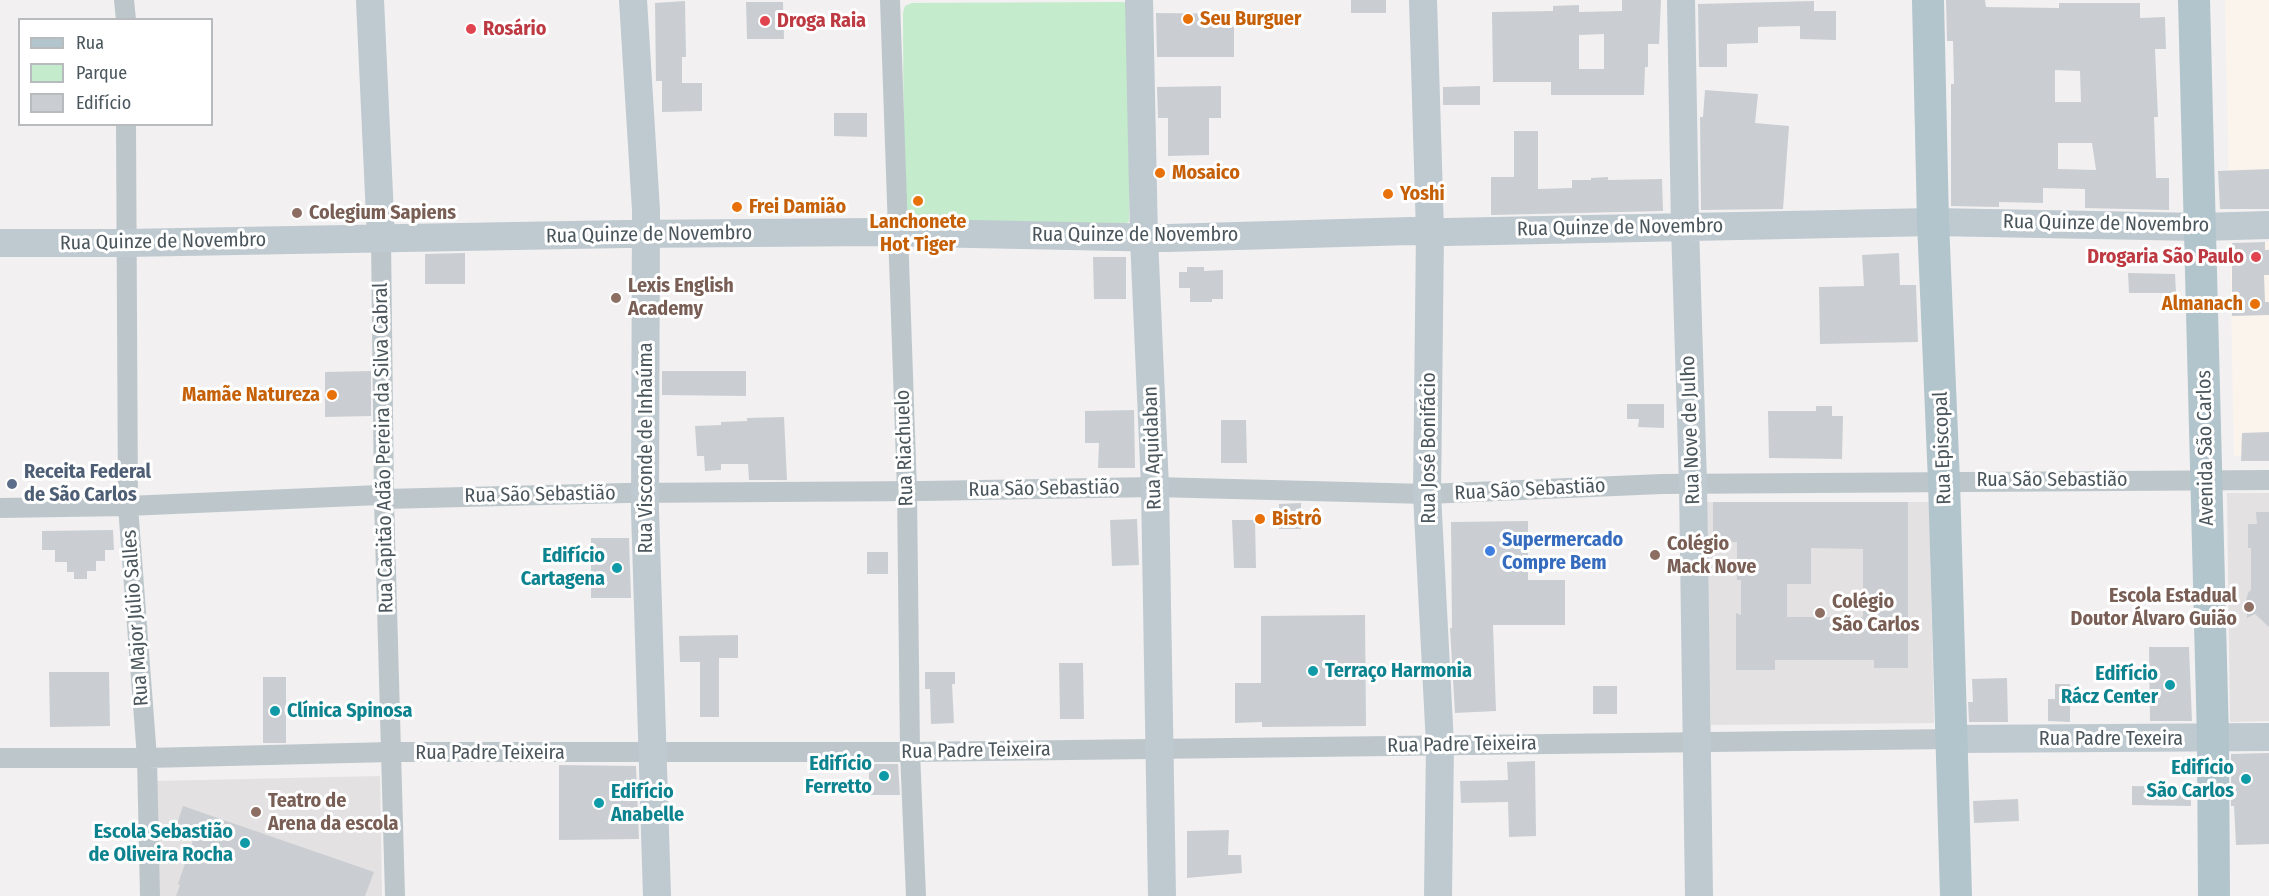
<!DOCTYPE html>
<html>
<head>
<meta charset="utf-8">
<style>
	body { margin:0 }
	#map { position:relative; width:2269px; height:896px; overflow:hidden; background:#f2f0f1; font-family:"Fira Sans Condensed",sans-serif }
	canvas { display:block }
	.legend { position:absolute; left:18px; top:18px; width:195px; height:108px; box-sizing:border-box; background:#fff; border:2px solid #b7bbbe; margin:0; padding:8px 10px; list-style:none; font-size:18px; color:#4a565c }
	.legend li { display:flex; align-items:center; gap:12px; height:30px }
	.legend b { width:30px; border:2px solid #b7bbbe }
</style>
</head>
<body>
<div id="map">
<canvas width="2269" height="896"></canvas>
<ul class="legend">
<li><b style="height:8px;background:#b2c4cc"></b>Rua</li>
<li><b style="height:16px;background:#c3ebcc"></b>Parque</li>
<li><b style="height:16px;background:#caced2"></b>Edifício</li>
</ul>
</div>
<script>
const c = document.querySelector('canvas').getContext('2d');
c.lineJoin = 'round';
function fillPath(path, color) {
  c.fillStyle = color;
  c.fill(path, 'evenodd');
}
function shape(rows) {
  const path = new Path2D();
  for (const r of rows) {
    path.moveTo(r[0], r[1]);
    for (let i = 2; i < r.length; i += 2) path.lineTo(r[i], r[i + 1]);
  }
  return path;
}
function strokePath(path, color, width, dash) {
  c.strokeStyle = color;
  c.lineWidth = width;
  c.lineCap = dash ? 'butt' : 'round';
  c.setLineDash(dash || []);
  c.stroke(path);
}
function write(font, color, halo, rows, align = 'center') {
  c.font = font + ' "Fira Sans Condensed",sans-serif';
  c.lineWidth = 6;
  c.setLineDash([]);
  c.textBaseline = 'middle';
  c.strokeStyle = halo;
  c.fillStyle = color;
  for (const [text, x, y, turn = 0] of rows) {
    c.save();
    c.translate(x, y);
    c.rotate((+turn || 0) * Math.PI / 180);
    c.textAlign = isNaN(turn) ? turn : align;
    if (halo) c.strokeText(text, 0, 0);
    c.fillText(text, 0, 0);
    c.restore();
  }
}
fillPath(shape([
	[2225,0,2269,0,2269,191,2229,191],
	[2269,242,2269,456,2234,456,2230,243]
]), '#fbf4ec');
fillPath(shape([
	[2227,493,2269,493,2269,721,2230,722],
	[1705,502,1929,502,1934,723,1711,725],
	[380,776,382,896,159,896,156,781]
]), '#e3e1e2');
fillPath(shape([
	[1124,2,1129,9,1129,221,1118,231,904,220,903,13,905,6,912,3]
]), '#c3ebcc');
fillPath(shape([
	[1351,0,1386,0,1386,13,1351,13],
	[1622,0,1661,0,1659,44,1648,44,1648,67,1645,67,1644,95,1551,95,1551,82,1493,82,1492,12,1553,11,1553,6,1579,5,1579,12,1622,11],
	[1604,34,1604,69,1579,69,1579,35],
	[1946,0,1985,0,1986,7,2059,8,2059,3,2140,3,2140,18,2165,17,2166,49,2155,49,2158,117,2154,117,2156,178,2169,178,2169,210,2085,208,2085,189,2043,188,2043,203,1999,202,1999,207,1951,206,1951,84,1954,84,1953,41,1947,41],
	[2055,70,2080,71,2081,102,2055,102],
	[2058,143,2092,143,2096,170,2058,169],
	[685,1,686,57,682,57,682,83,702,83,702,111,662,112,662,81,656,81,655,3],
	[1814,1,1814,11,1836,11,1836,40,1800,39,1800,26,1758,27,1758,43,1727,44,1727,67,1699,67,1698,4],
	[746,2,783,2,784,39,747,39],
	[1156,13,1234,14,1234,57,1157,57],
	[1221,86,1221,118,1209,118,1209,155,1168,156,1168,118,1158,118,1157,87],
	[1480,86,1480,105,1443,105,1443,87],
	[1705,90,1758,94,1755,123,1789,126,1783,209,1701,210,1700,117,1703,117],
	[834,113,867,113,867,137,834,136],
	[1514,131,1538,131,1538,189,1572,188,1572,180,1591,180,1591,178,1608,177,1608,180,1662,179,1663,211,1491,215,1491,177,1514,177],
	[2269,169,2269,209,2220,209,2218,171],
	[2265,242,2265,250,2269,250,2269,275,2264,275,2265,302,2269,302,2269,315,2232,316,2232,243],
	[465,253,465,284,425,284,425,254],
	[1899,253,1900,285,1916,285,1918,342,1820,344,1819,287,1864,286,1862,255],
	[1093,257,1126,257,1126,299,1094,299],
	[1187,267,1204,267,1204,271,1223,270,1223,299,1212,299,1212,302,1190,302,1190,288,1179,288,1179,272,1187,272],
	[2128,273,2175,274,2176,293,2129,293],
	[371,371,371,416,325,417,325,372],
	[662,371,746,371,746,396,662,395],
	[1627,404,1664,404,1664,428,1638,427,1639,419,1627,419],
	[1816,406,1832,406,1832,416,1843,416,1842,459,1769,458,1768,411,1816,411],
	[1134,410,1135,468,1098,468,1099,443,1085,443,1085,411],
	[784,417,787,480,749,480,748,464,721,464,721,470,705,471,704,456,697,456,695,426,721,425,721,422,747,421,747,418],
	[1221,420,1246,420,1247,463,1221,463],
	[2269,432,2269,461,2241,461,2242,433],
	[1713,502,1908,502,1908,668,1874,668,1874,660,1775,660,1775,670,1736,670,1736,613,1741,615,1741,580,1737,580,1737,542,1713,543],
	[1811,548,1863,549,1863,617,1787,617,1787,584,1811,584],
	[1301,503,1301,529,1279,529,1279,504],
	[2256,512,2269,512,2269,627,2255,614,2247,618,2246,600,2248,593,2251,590,2251,548,2248,548,2248,524,2257,524],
	[1137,519,1139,565,1112,566,1110,520],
	[1232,520,1255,520,1256,568,1234,568],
	[1528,521,1528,580,1565,580,1565,625,1493,625,1496,711,1455,713,1450,628,1452,628,1451,522],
	[113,530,114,550,105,550,105,561,96,561,96,571,87,571,87,579,74,579,74,572,67,572,67,562,55,562,55,550,42,550,42,531],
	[591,538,629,538,631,598,591,598],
	[867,552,888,552,888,574,867,574],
	[1365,615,1366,726,1262,727,1262,722,1235,723,1235,683,1261,683,1261,616],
	[738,635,738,658,719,658,719,717,700,717,700,662,680,662,679,636],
	[2149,647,2189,647,2192,721,2150,721],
	[1059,663,1083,663,1084,719,1060,719],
	[49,672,109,672,110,726,50,727],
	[925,672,955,672,955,684,952,684,954,723,931,724,930,689,925,689],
	[263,677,286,677,286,743,263,743],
	[2007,678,2008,722,1969,722,1968,702,1973,702,1972,679],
	[2055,684,2070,684,2070,722,2048,721,2048,699,2055,699],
	[1593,686,1617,686,1617,714,1593,714],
	[2269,753,2269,844,2236,845,2234,806,2231,806,2231,754],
	[1535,761,1536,836,1509,837,1508,802,1461,803,1460,781,1508,780,1507,762],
	[869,764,898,764,900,795,869,795],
	[559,765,636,766,639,839,559,840],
	[2132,786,2190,787,2191,806,2132,805],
	[2018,799,2019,821,1974,823,1973,801],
	[183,806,374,872,365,896,176,896,180,885,178,884,193,840,174,833],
	[1229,830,1228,855,1241,855,1242,873,1187,878,1187,831]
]), '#caced2');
strokePath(shape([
	[124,0,126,20],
	[890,0,907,491,910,752,916,896],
	[126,124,128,506,147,758,150,896],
	[381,238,384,499,395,896],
	[0,508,128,506,379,495,384,499,626,493,923,491,1155,487,1427,494,1662,484,2269,480],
	[0,758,147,758,391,752,910,752,1952,739]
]), '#bdc7cb', 20);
strokePath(shape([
	[370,0,381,238],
	[633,0,646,210,645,510,657,896],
	[1139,0,1144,238,1155,487,1162,896],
	[1423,0,1430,232,1427,494,1440,745,1438,896],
	[1681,0,1685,226,1693,483,1699,896],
	[0,243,126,243,626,234,876,232,1168,238,1411,231,1446,232,1933,222,2200,227,2269,225],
	[1952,739,2269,737]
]), '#bec9d0', 28);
strokePath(shape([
	[1928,0,1933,222,1944,481,1956,896],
	[2194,0,2213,739,2214,896]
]), '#b2c4cc', 32);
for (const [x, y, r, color] of [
	[1188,19,6,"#e8710a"],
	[765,21,6,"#e0444e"],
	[471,29,6,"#e0444e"],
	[1160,173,6,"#e8710a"],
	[1388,194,6,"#e8710a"],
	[918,201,6,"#e8710a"],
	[737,207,6,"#e8710a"],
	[297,213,6,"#8d6e63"],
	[2256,257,6,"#e0444e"],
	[616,298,6,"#8d6e63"],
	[2255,304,6,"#e8710a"],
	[332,395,6,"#e8710a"],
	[12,484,6,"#5c6f8a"],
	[1260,519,6,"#e8710a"],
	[1490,551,6,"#3f7fe0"],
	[1655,555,6,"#8d6e63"],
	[617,568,6,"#0f9aa8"],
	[2249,607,6,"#8d6e63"],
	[1820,613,6,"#8d6e63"],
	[1313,671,6,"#0f9aa8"],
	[2170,685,6,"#0f9aa8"],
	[275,711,6,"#0f9aa8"],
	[884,776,6,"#0f9aa8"],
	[2246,779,6,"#0f9aa8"],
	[599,803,6,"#0f9aa8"],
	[256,812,6,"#8d6e63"],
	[245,843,6,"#0f9aa8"]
]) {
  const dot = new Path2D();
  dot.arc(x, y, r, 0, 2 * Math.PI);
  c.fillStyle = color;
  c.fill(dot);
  strokePath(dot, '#fff', 2);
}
write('bold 20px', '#c56008', '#fff', [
	["Seu Burguer",1200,19],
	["Mosaico",1172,173],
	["Yoshi",1400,194],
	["Frei Damião",749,207],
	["Lanchonete",918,222,"center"],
	["Hot Tiger",918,245,"center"],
	["Almanach",2243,304,"right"],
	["Mamãe Natureza",320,395,"right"],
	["Bistrô",1272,519]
], 'left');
write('bold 20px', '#be3a42', '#fff', [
	["Droga Raia",777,21],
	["Rosário",483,29],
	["Drogaria São Paulo",2244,257,"right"]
], 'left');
write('bold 20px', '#785e54', '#fff', [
	["Colegium Sapiens",309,213],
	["Lexis English",628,286],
	["Academy",628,309],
	["Colégio",1667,544],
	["Mack Nove",1667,567],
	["Escola Estadual",2237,596,"right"],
	["Doutor Álvaro Guião",2237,619,"right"],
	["Colégio",1832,602],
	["São Carlos",1832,625],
	["Teatro de",268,801],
	["Arena da escola",268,824]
], 'left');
write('20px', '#4a565c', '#fff', [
	["Rua Quinze de Novembro",2106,224,1],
	["Rua Quinze de Novembro",1620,228,-1],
	["Rua Quinze de Novembro",649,235,-1],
	["Rua Quinze de Novembro",1135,235],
	["Rua Quinze de Novembro",163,242,-1],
	["Rua Nove de Julho",1691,430,-92],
	["Rua Capitão Adão Pereira da Silva Cabral",384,448,-91],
	["Rua Visconde de Inhaúma",646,448,-90],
	["Rua Riachuelo",905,448,-92],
	["Rua Aquidaban",1153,448,-92],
	["Rua José Bonifácio",1429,448,-90],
	["Rua Episcopal",1943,448,-92],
	["Avenida São Carlos",2206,448,-91],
	["Rua São Sebastião",2052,480],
	["Rua São Sebastião",1044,489,-1],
	["Rua São Sebastião",1530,490,-3],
	["Rua São Sebastião",540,495,-1],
	["Rua Major Júlio Salles",136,618,-94],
	["Rua Padre Texeira",2111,739],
	["Rua Padre Teixeira",1462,745,-1],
	["Rua Padre Teixeira",976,751,-1],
	["Rua Padre Teixeira",490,753]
]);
write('bold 20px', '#4e5e75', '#fff', [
	["Receita Federal",24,472],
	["de São Carlos",24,495]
], 'left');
write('bold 20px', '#366cbe', '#fff', [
	["Supermercado",1502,540],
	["Compre Bem",1502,563]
], 'left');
write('bold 20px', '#0d838f', '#fff', [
	["Edifício",605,556],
	["Cartagena",605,579],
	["Terraço Harmonia",1325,671,"left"],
	["Edifício",2158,674],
	["Rácz Center",2158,697],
	["Clínica Spinosa",287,711,"left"],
	["Edifício",872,764],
	["Ferretto",872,787],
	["Edifício",2234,768],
	["São Carlos",2234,791],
	["Edifício",611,792,"left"],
	["Anabelle",611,815,"left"],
	["Escola Sebastião",233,832],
	["de Oliveira Rocha",233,855]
], 'right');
</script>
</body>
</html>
